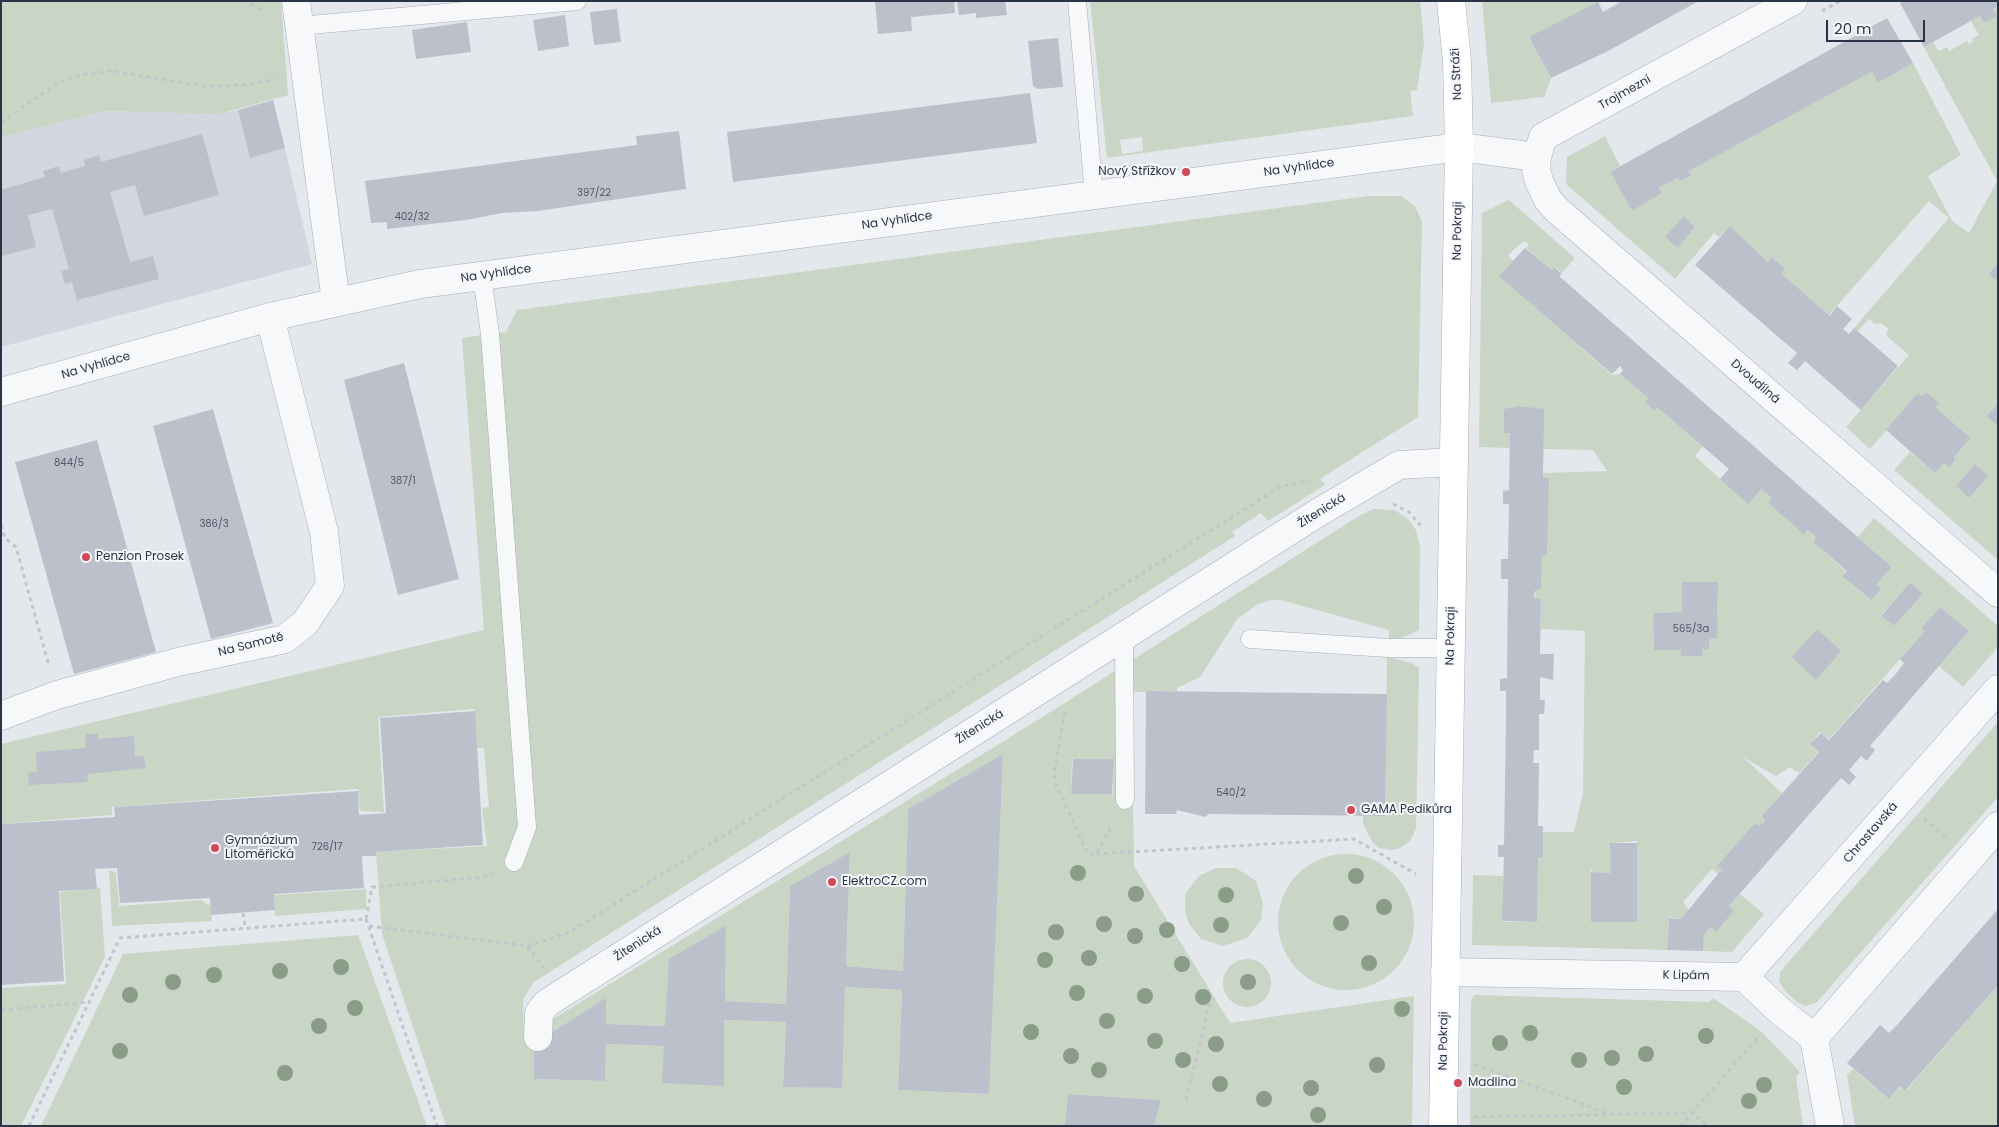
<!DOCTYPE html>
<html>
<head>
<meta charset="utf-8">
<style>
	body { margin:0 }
	#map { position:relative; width:1999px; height:1127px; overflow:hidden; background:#e4e7ec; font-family:Poppins,sans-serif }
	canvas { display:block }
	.frame { position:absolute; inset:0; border:2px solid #2b3445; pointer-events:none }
	.scale { position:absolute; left:1826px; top:20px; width:99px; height:22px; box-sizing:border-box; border:2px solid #2b3445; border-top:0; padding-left:6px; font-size:15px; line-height:18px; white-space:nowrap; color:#2b3445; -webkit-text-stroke:4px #f4f6f9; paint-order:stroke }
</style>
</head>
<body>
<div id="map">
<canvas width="1999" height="1127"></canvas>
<div class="frame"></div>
<div class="scale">20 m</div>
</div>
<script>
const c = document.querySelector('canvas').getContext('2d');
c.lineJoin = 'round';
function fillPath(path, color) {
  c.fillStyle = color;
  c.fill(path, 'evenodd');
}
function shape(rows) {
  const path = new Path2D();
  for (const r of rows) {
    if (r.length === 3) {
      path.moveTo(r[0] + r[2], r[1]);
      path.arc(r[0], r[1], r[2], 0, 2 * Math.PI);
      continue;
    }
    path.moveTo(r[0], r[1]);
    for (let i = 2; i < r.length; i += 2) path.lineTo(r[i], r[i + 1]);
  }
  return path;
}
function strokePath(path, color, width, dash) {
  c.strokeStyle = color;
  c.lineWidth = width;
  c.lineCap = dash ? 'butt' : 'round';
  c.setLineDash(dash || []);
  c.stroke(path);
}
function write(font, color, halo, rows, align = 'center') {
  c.font = font + ' Poppins,sans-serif';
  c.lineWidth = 4;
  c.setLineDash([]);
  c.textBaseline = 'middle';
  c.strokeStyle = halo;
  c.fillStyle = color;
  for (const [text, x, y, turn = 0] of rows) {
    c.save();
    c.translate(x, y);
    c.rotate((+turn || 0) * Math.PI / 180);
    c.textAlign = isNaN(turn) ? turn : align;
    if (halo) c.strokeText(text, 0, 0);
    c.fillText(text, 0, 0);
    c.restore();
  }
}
fillPath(shape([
	[238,110,250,158,285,148,312,264,1,347,1,137,105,111,219,114]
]), '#d2d6de');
fillPath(shape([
	[1,1,281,1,288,95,219,114,105,111,1,137],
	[1090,1,1420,1,1424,43,1417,90,1410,91,1413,116,1107,158],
	[1142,137,1143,151,1122,154,1120,140],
	[1482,1,1603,1,1529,37,1551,78,1544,97,1491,103],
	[1998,7,1998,263,1988,274,1998,282,1998,560,1894,470,1910,452,1935,473,1943,463,1949,468,1956,460,1935,407,1938,403,1926,392,1922,396,1918,394,1870,449,1846,427,1909,355,1889,338,1886,333,1889,329,1881,323,1875,324,1869,319,1858,331,1854,328,1949,218,1929,201,1829,315,1781,273,1785,268,1773,257,1768,262,1730,226,1719,237,1714,233,1675,279,1566,184,1567,157,1605,136,1620,166,1610,172,1632,211,1662,193,1659,187,1678,178,1680,181,1690,176,1689,171,1849,84,1872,72,1878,83,1913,63,1961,155,1928,176,1952,221,1969,233,1997,181,1924,47,1933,42,1939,51,1947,47,1949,51,1967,41,1969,44,1973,42,1972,39,1979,35,1971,21,1980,16,1984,23,1996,16,1993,9],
	[1684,217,1695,227,1678,248],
	[1975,464,1989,476,1969,498,1956,486],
	[1368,196,1401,196,1415,206,1422,222,1418,417,1320,479,1325,485,1268,521,1261,513,1232,532,1235,536,534,982,523,999,524,1037,1033,723,1359,516,1374,509,1395,510,1408,519,1416,530,1420,547,1419,630,1401,638,1389,639,1389,630,1281,600,1270,600,1258,604,1238,618,1200,677,1177,688,1177,691,1131,692,1134,858,1134,866,1230,1023,1414,996,1412,1126,1154,1126,1161,1100,1068,1094,1065,1124,1056,1126,446,1126,382,934,376,852,487,846,482,808,489,807,484,748,477,748,474,709,378,717,384,812,360,811,358,789,112,807,112,815,1,824,1,744,484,630,462,338,506,332,517,310],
	[1003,754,988,1094,898,1090,902,990,845,987,841,1088,783,1086,786,1022,724,1020,724,1085,664,1046,606,1044,605,1081,534,1079,534,1044,606,999,606,1024,665,1026,726,926,725,1001,786,1004,790,886,850,852,846,966,903,971,908,809],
	[1072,759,1114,759,1113,794,1071,794],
	[1509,200,1575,258,1562,273,1555,267,1551,269,1526,248,1529,245,1524,241,1508,255,1513,261,1500,276,1612,375,1620,374,1648,398,1645,402,1654,410,1657,407,1703,446,1695,456,1720,479,1761,489,1772,498,1768,503,1804,533,1807,530,1813,534,1816,538,1813,542,1846,571,1842,576,1870,600,1881,589,1876,585,1892,567,1858,537,1874,518,1998,626,1998,647,1963,687,1939,666,1969,631,1940,607,1922,627,1925,631,1829,739,1820,732,1810,744,1818,752,1799,773,1790,767,1776,776,1743,757,1782,793,1763,816,1765,820,1764,823,1760,827,1755,823,1718,874,1712,869,1683,902,1689,910,1681,919,1669,917,1667,950,1472,945,1473,875,1503,876,1503,922,1536,922,1538,857,1542,857,1543,832,1574,832,1583,794,1585,631,1541,629,1541,600,1535,599,1536,590,1541,589,1542,555,1547,554,1548,479,1543,478,1543,473,1607,471,1593,450,1543,449,1529,409,1525,406,1505,409,1504,432,1510,433,1510,448,1479,447,1482,213],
	[1682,582,1718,582,1718,612,1709,639,1709,649,1702,649,1702,656,1681,656,1681,650,1654,650,1653,613,1682,612],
	[1910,582,1923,594,1894,626,1881,615],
	[1611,841,1612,843,1637,841,1637,922,1591,922,1591,869,1593,872,1611,873],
	[1387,657,1411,663,1419,668,1416,829,1410,841,1398,849,1390,850,1379,848,1373,843,1363,824,1363,816,1385,816],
	[1998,722,1998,797,1816,1003,1805,1006,1797,1002,1785,991,1779,981,1780,972],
	[1346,922,68],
	[1216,868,1236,868,1256,881,1263,904,1261,920,1247,938,1223,946,1201,939,1189,924,1185,912,1185,894,1199,876],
	[109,870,116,873,119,906,201,900,211,906,212,921,112,926],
	[100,888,105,957,21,1126,1,1126,1,988,66,984,60,892],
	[366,889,366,909,275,916,274,895],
	[1740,894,1764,914,1732,952,1703,951,1704,935,1711,927,1716,932,1734,911,1729,906],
	[358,935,427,1126,41,1126,123,954],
	[1247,983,24],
	[1998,985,1998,1126,1855,1126,1847,1075,1853,1069,1889,1099,1900,1087,1906,1091],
	[1475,995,1708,1002,1713,998,1762,1032,1800,1072,1796,1077,1803,1126,1470,1126,1471,1001]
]), '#c9d6c5');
fillPath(shape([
	[875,1,954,1,955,13,911,17,912,31,878,34],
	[957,1,1005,1,1007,15,976,18,976,13,959,15],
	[1622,1,1699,1,1608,51,1551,78,1529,37,1598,2,1603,12],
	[1903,1,1998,1,1998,7,1993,9,1997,16,1984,23,1980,16,1924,47,1900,3],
	[617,9,621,42,594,45,590,12],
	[565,15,569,46,538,51,533,20],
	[1887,18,1913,63,1878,83,1872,72,1849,84,1689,171,1691,176,1680,181,1678,178,1659,187,1662,193,1632,211,1610,172],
	[467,22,471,52,416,59,412,30],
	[1058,38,1063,87,1038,89,1033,86,1028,41],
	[1030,93,1037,143,733,182,727,132],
	[273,100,285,148,250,158,238,110],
	[679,131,686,189,538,211,502,213,466,220,387,229,387,222,371,223,365,181,637,145,636,136],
	[202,134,219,195,144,216,135,185,110,192,130,262,153,256,159,279,77,300,72,282,65,284,61,271,69,269,52,209,28,215,36,247,1,256,1,190,45,177,43,171,59,166,61,173,85,166,84,160,99,155,101,162],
	[1684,216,1695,227,1678,248,1665,237],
	[1730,226,1768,262,1772,257,1785,268,1781,273,1830,316,1837,306,1852,319,1843,329,1849,334,1854,328,1898,366,1861,410,1805,361,1797,370,1788,363,1797,353,1695,265],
	[1525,248,1552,270,1554,267,1562,274,1559,276,1892,567,1876,585,1881,589,1871,600,1842,576,1847,571,1813,542,1816,538,1813,534,1807,530,1804,534,1783,516,1768,503,1772,498,1761,489,1748,504,1720,479,1729,469,1657,407,1654,411,1645,402,1648,398,1620,374,1623,370,1620,366,1612,374,1499,276],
	[1998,263,1998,282,1988,274],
	[404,363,459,579,398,595,344,380],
	[1926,392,1939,403,1935,407,1970,438,1954,457,1956,459,1949,468,1944,463,1935,473,1886,430,1918,393,1922,396],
	[1998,404,1998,426,1987,416],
	[1519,406,1544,409,1543,478,1549,478,1547,555,1542,555,1541,589,1536,590,1534,594,1535,599,1541,599,1540,654,1554,654,1553,680,1540,677,1540,700,1545,700,1544,714,1539,714,1539,750,1534,750,1533,763,1539,763,1538,826,1543,826,1543,858,1538,857,1537,922,1502,921,1504,857,1498,857,1498,845,1504,845,1506,718,1506,691,1500,691,1500,679,1507,678,1508,579,1501,579,1501,559,1508,559,1509,504,1503,504,1503,491,1509,490,1510,433,1504,433,1504,409],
	[213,409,273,623,211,639,153,426],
	[97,440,156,652,74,674,15,462],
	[1975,464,1989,476,1969,498,1956,486],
	[1682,582,1718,582,1717,638,1709,639,1709,649,1702,649,1702,656,1681,656,1681,650,1654,650,1653,613,1682,612],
	[1910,582,1923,594,1894,626,1881,616],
	[1940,607,1969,631,1870,746,1875,750,1867,761,1861,756,1849,770,1856,777,1849,785,1841,778,1729,906,1734,911,1716,932,1711,927,1704,935,1703,951,1667,950,1669,918,1681,919,1722,869,1717,866,1755,823,1759,826,1764,823,1765,820,1762,816,1819,752,1810,744,1821,733,1829,740,1883,680,1887,683,1895,675,1904,663,1900,659,1925,631,1921,628],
	[1817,629,1841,651,1816,680,1792,657],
	[1146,691,1387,694,1385,816,1208,814,1206,817,1177,810,1176,814,1145,814],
	[475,711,483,845,376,852,376,856,362,856,364,888,274,894,275,910,211,915,210,898,120,903,117,868,95,869,97,889,59,891,64,981,1,985,1,824,115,817,114,807,358,791,359,815,386,813,380,718],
	[86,734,98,734,98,739,134,736,135,757,144,756,146,768,87,774,88,782,29,785,28,773,37,772,36,752,85,748],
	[1003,754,989,1094,898,1090,902,990,845,987,842,1088,783,1087,786,1022,724,1020,724,1086,662,1083,664,1046,606,1044,605,1081,534,1079,534,1044,606,998,606,1024,665,1026,669,959,726,926,725,1001,786,1004,790,886,850,852,846,966,903,971,908,809],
	[1073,759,1114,759,1112,794,1071,794],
	[1610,841,1612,843,1637,843,1637,922,1591,922,1591,872,1611,873],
	[1998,909,1998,985,1905,1091,1900,1086,1889,1099,1847,1063,1880,1025,1889,1033,1897,1025],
	[1068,1094,1161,1100,1154,1126,1061,1126,1065,1124]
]), '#bbc0ca');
const lane = shape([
	[1077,1,1094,195],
	[299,26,577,1],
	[482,276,490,334,527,827,514,862],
	[1124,636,1125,800],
	[1250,639,1388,648,1451,648]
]);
const street = shape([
	[296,1,336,302],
	[1793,1,1543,137,1537,157,1536,170,1539,181,1548,200,1557,210,1998,593],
	[1,392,270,317,420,284,1459,147,1537,157],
	[1,716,57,695,178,662,285,639,305,623,330,586,324,532,270,317],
	[1445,972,1744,977,1780,1011,1814,1038,1830,1126],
	[1744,977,1998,689],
	[538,1037,539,1013,547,1003,1316,514,1399,465,1454,462],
	[1814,1038,1998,826]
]);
const secondary = shape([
	[1443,1126,1459,147,1457,61,1451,1]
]);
strokePath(lane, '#a9aeb7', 19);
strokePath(street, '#a9aeb7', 29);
strokePath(secondary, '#a9aeb7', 29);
strokePath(shape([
	[243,1,265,11],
	[1822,11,1840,1],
	[1,122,56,84,79,75,112,71,204,86,247,85,275,79],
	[1393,504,1409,512,1421,526],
	[1,525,5,538,16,547,49,666],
	[1065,712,1054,772,1055,782,1088,854,1096,854,1113,823],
	[1924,818,1948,839],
	[1096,854,1354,839,1416,874],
	[243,913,245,928],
	[366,919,437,1126],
	[369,926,527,946,544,968],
	[527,946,568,933,1280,487,1311,480],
	[1,1010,89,1002],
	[1475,1064,1609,1114],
	[1186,1100,1212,993],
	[1474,1117,1693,1113,1708,1126],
	[29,1126,120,938,366,919,372,887,485,877,492,873],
	[1681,1126,1760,1035]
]), '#c2c5cb', 3, [4, 4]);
strokePath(lane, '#f7f8fa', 18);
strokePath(street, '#f7f8fa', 28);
strokePath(secondary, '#fff', 28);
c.fillStyle = '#899d89';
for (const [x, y] of [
	[1078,873],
	[1356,876],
	[1136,894],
	[1226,895],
	[1384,907],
	[1341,923],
	[1104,924],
	[1221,925],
	[1167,930],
	[1056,932],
	[1135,936],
	[1089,958],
	[1045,960],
	[1369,963],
	[1182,964],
	[341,967],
	[280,971],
	[214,975],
	[173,982],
	[1248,982],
	[1077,993],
	[130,995],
	[1145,996],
	[1203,997],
	[355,1008],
	[1402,1009],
	[1107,1021],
	[319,1026],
	[1031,1032],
	[1530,1033],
	[1706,1036],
	[1155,1041],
	[1500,1043],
	[1216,1044],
	[120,1051],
	[1646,1054],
	[1071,1056],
	[1612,1058],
	[1183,1060],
	[1579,1060],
	[1377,1065],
	[1099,1070],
	[285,1073],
	[1220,1084],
	[1764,1085],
	[1624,1087],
	[1311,1088],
	[1264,1099],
	[1749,1101],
	[1318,1115]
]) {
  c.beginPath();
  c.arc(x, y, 8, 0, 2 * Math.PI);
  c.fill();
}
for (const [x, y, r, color] of [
	[1186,172,5,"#d1495b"],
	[86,557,5,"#d1495b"],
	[1351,810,5,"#d1495b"],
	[215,848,5,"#d1495b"],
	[832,882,5,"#d1495b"],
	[1458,1083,5,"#d1495b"]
]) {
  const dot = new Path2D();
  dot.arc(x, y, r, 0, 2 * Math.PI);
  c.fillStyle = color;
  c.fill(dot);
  strokePath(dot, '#f4f6f9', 2);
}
write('10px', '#4f5766', null, [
	["397/22",594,193],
	["402/32",412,217],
	["844/5",69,463],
	["387/1",403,481],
	["386/3",214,524],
	["565/3a",1691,629],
	["540/2",1231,793],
	["726/17",327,847]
]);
write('12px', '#2b3445', '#f4f6f9', [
	["Na Stráži",1457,74,-93],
	["Trojmezní",1625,93,-29],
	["Na Vyhlídce",1299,168,-8],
	["Na Vyhlídce",897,221,-8],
	["Na Pokraji",1458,231,-89],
	["Na Vyhlídce",496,274,-8],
	["Na Vyhlídce",96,366,-16],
	["Dvoudílná",1755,382,41],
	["Žitenická",1322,511,-32],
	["Na Pokraji",1451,636,-89],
	["Na Samotě",251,645,-14],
	["Žitenická",980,727,-32],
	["Chrastavská",1871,833,-49],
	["Žitenická",638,944,-33],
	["K Lipám",1686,976,1],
	["Na Pokraji",1444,1041,-89]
]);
write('12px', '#2b3445', '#f4f6f9', [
	["Nový Střížkov",1176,172,"right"],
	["Penzion Prosek",96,557],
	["GAMA Pedikůra",1361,810],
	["Gymnázium",225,841],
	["Litoměřická",225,855],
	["ElektroCZ.com",842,882],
	["Madlina",1468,1083]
], 'left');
</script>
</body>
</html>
